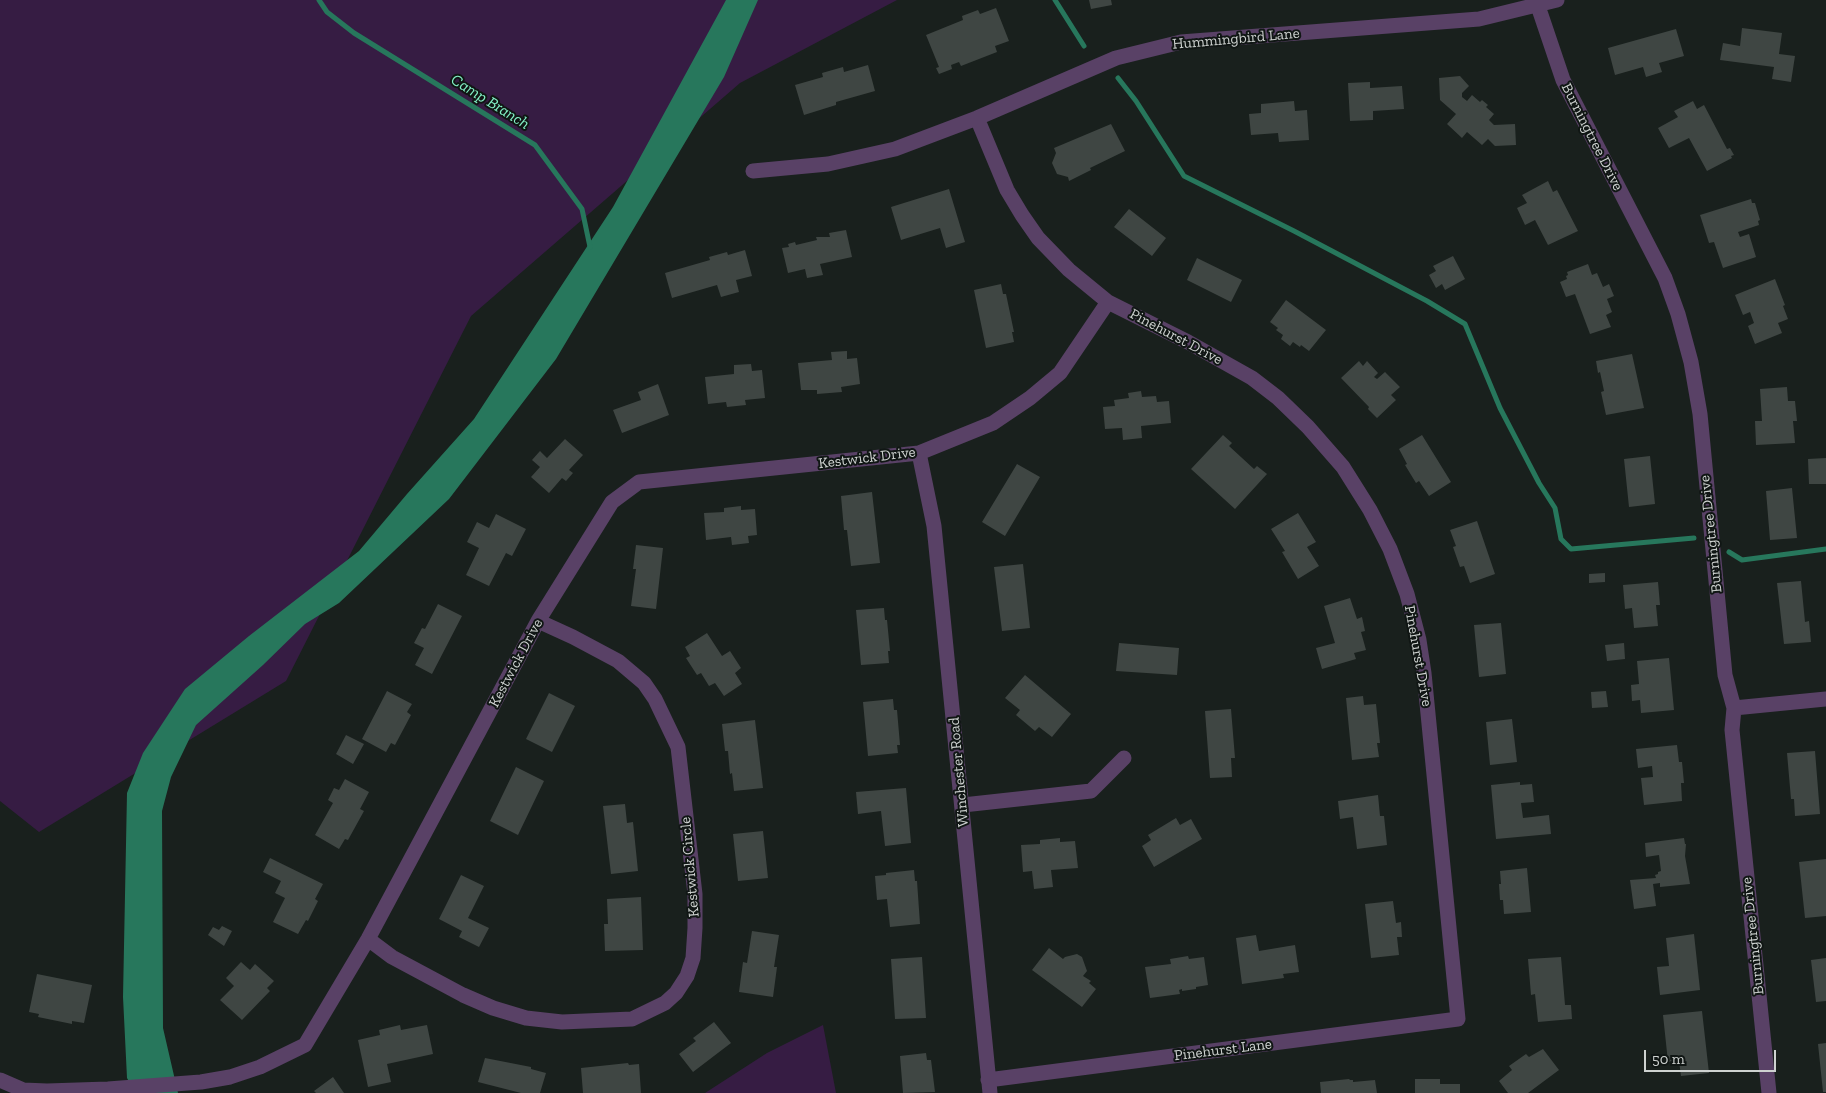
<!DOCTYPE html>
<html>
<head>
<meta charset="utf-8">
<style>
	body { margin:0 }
	#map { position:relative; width:1826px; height:1093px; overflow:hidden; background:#19201d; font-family:"Zilla Slab",serif }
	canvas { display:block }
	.scale { position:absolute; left:1644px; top:1050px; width:132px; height:22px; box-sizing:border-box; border:2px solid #ced2d0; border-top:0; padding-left:6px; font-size:15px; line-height:18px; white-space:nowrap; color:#ced2d0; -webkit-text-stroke:4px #101614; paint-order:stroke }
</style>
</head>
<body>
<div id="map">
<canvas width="1826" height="1093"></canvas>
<div class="scale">50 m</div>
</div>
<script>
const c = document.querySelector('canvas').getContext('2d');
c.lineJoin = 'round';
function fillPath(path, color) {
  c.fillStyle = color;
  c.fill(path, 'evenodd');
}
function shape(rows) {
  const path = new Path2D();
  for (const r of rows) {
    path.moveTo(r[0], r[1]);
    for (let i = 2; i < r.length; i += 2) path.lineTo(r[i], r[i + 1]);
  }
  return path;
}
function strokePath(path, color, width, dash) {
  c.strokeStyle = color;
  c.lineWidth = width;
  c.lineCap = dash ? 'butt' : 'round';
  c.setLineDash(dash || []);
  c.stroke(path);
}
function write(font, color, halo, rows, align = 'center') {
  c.font = font + ' "Zilla Slab",serif';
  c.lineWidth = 4;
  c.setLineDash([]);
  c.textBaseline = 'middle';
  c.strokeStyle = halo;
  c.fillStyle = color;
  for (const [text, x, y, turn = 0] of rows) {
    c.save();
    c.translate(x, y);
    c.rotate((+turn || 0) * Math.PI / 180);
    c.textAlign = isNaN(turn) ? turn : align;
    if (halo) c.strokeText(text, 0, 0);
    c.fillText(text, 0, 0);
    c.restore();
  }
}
fillPath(shape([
	[0,0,897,0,740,83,471,316,286,681,39,832,0,801],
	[823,1025,836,1093,705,1093,767,1053]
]), '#361c43');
fillPath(shape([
	[726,0,758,0,724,77,556,359,449,499,339,603,305,624,263,665,196,725,171,777,162,811,163,1028,178,1093,135,1093,127,1078,123,997,127,793,143,753,185,689,249,636,359,551,407,494,474,419,613,207]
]), '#27775c');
strokePath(shape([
	[319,0,327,12,354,33,535,145,582,209,590,247],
	[1055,0,1084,46],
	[1118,78,1136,101,1184,176,1294,231,1427,301,1465,324,1500,408,1539,483,1555,508,1561,539,1571,549,1694,538],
	[1729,552,1742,560,1826,549]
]), '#27775c', 5);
fillPath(shape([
	[1089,0,1111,0,1112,5,1091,9],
	[996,8,1009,41,995,46,997,52,961,66,959,62,951,65,952,69,939,74,936,68,939,67,926,35,963,20,962,16,978,10,980,14],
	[1742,28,1782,33,1779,54,1795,56,1791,82,1772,79,1774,67,1720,60,1723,43,1740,46],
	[1676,29,1684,56,1659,63,1662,72,1646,77,1643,67,1615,75,1608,48],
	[868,65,875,91,836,102,836,105,804,115,795,85,823,77,822,73,843,67,844,72],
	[1460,76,1469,86,1462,93,1462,97,1467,101,1472,95,1480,102,1482,100,1488,105,1486,107,1494,114,1489,120,1494,125,1515,124,1516,145,1495,146,1488,139,1482,145,1467,132,1462,138,1447,124,1456,114,1440,100,1439,78],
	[1370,82,1370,88,1402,86,1404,109,1373,111,1373,120,1350,121,1348,83],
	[1294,101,1295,111,1307,110,1309,140,1279,142,1278,133,1251,135,1249,114,1261,113,1261,104],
	[1693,101,1697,109,1704,105,1727,149,1730,148,1734,155,1731,156,1732,158,1707,171,1689,138,1669,148,1658,128,1678,117,1674,111],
	[1111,124,1125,151,1090,168,1091,170,1069,181,1068,177,1057,174,1052,163,1056,153,1054,148],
	[1548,181,1553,192,1557,190,1578,231,1548,245,1535,220,1525,225,1517,208,1527,203,1522,195],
	[949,189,965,242,946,248,940,228,901,240,891,207],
	[1751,199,1752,203,1755,203,1760,220,1758,221,1759,225,1738,232,1740,237,1749,234,1756,257,1723,268,1714,242,1709,243,1700,215],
	[1129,209,1166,238,1152,256,1114,227],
	[846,230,852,257,820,264,823,275,807,278,805,269,788,273,782,248,789,247,788,244,795,242,796,245,817,240,816,237,830,237,829,233],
	[745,250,752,276,736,280,739,292,721,297,717,285,672,298,665,273,710,260,709,257,727,252,728,255],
	[1453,256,1465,279,1445,290,1442,284,1436,288,1429,275,1436,271,1433,266],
	[1197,258,1242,280,1231,302,1187,280],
	[1588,264,1592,275,1597,273,1603,287,1609,284,1614,296,1607,299,1612,312,1606,315,1611,327,1590,334,1575,294,1566,297,1560,282,1567,279,1566,276,1568,275,1567,272],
	[1775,279,1785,305,1783,306,1788,319,1778,323,1782,333,1755,344,1748,326,1754,323,1750,312,1743,315,1735,295],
	[1001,284,1003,294,1006,294,1014,332,1012,332,1014,342,986,348,974,290],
	[1286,300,1326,330,1309,351,1301,345,1300,347,1293,342,1290,346,1281,339,1283,335,1276,330,1278,328,1270,322],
	[847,351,847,359,857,358,860,384,841,387,842,392,817,394,817,390,801,390,798,363,832,360,831,352],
	[1632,354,1644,408,1606,415,1601,392,1604,391,1600,372,1598,373,1596,361],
	[1359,361,1363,366,1367,361,1378,373,1374,377,1377,379,1385,372,1400,387,1391,395,1396,400,1377,418,1368,409,1369,407,1341,378],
	[751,364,752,371,762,370,765,398,745,400,746,405,727,407,726,402,708,404,705,377,734,374,734,365],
	[658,384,669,415,622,433,613,410,641,400,638,392],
	[1787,387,1788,401,1795,401,1797,421,1793,421,1795,443,1756,445,1755,421,1762,421,1760,389],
	[1141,391,1142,397,1156,396,1157,402,1169,401,1171,423,1141,426,1142,438,1123,440,1122,428,1105,429,1103,407,1115,406,1114,400,1129,398,1128,393],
	[1223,435,1232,443,1229,446,1254,469,1257,466,1267,474,1235,509,1191,469],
	[1422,435,1451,482,1429,496,1419,481,1416,483,1405,465,1407,464,1399,449],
	[565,439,583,455,569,470,573,473,566,481,562,478,549,493,531,477,540,467,532,460,540,451,547,458],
	[1650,456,1655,504,1629,507,1624,459],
	[1826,458,1826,484,1809,484,1808,459],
	[1017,464,1040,477,1005,536,982,522],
	[1792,488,1797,538,1770,540,1766,491],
	[872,492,880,563,851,566,847,530,844,530,841,496],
	[741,506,741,510,755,509,757,535,748,536,749,543,732,545,731,537,706,540,704,513,724,512,724,508],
	[1298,513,1316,542,1307,547,1319,566,1298,579,1282,552,1285,551,1271,529],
	[496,514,526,529,512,556,506,553,489,586,466,575,479,548,467,542,477,522,489,528],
	[1477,521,1495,574,1470,583,1464,566,1460,567,1453,547,1456,546,1450,530],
	[636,545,663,548,656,609,631,606,636,569,633,569],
	[1023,564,1030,628,1002,631,994,567],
	[1605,573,1605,582,1589,583,1589,574],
	[1801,581,1805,622,1809,621,1811,642,1784,644,1777,583],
	[1658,582,1660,605,1656,605,1658,626,1634,628,1632,608,1625,609,1623,585],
	[1350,598,1357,619,1362,617,1365,631,1361,632,1366,650,1354,653,1356,659,1322,669,1316,648,1335,643,1324,606],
	[438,604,462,616,432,674,415,665,424,648,414,643,422,628,425,629],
	[884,608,885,620,887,620,890,651,888,651,889,663,861,665,856,610],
	[1501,623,1506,674,1479,677,1474,625],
	[707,633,722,656,730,651,741,668,735,673,742,684,724,696,715,683,709,686,701,673,697,675,686,658,690,656,685,647],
	[1119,643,1179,648,1177,675,1116,671],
	[1624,643,1625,659,1607,661,1605,645],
	[1669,658,1674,710,1641,713,1640,700,1632,701,1631,685,1639,684,1637,661],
	[1025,675,1071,714,1052,737,1039,727,1035,731,1016,715,1020,710,1005,698],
	[387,691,412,704,407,712,411,715,395,745,391,743,386,752,362,739],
	[1606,691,1608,707,1592,708,1591,692],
	[549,693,575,706,552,752,526,739],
	[1363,696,1364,705,1376,704,1380,743,1377,743,1379,757,1352,760,1346,698],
	[893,699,894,710,897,710,900,745,897,745,898,753,868,756,863,702],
	[1231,709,1235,758,1231,758,1232,777,1210,778,1205,711],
	[1512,719,1517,762,1490,765,1486,722],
	[755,720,763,788,734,791,732,773,730,774,728,751,725,751,722,724],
	[346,735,364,744,353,764,336,754],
	[1677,745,1679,762,1682,762,1684,783,1681,783,1682,801,1644,805,1641,778,1653,777,1652,766,1638,768,1636,749],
	[1815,751,1820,814,1795,816,1794,799,1791,799,1787,753],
	[516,767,544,781,518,835,490,821],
	[345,779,369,792,360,809,364,811,348,840,345,839,339,849,315,835,333,803,328,800,334,788,339,790],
	[1520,782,1520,785,1532,784,1534,802,1521,803,1523,818,1549,815,1551,834,1496,839,1491,785],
	[906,788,911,843,885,846,881,811,858,814,856,792],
	[1378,795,1380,816,1384,816,1387,845,1357,849,1353,817,1340,819,1338,801],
	[625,804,627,823,633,822,638,871,611,874,603,806],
	[1176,818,1180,825,1191,819,1202,839,1154,867,1142,846,1151,840,1148,835],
	[763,831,768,878,738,881,733,834],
	[1060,838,1060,842,1075,841,1078,868,1051,870,1053,887,1034,889,1032,871,1023,872,1021,845,1040,844,1040,840],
	[1684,838,1685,844,1686,844,1685,856,1690,884,1660,887,1660,883,1653,884,1656,906,1634,909,1630,880,1656,878,1655,875,1658,874,1658,872,1661,871,1659,855,1646,857,1645,843],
	[270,858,323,884,315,899,318,901,308,921,306,920,298,934,273,922,285,898,275,893,281,881,263,872],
	[1826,859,1826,916,1805,918,1799,862],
	[1527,868,1531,912,1504,914,1503,900,1500,900,1499,884,1501,884,1500,871],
	[914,870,915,881,917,881,920,924,890,927,887,899,877,900,875,876,886,875,886,873],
	[461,875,484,886,468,918,489,928,479,947,459,937,462,931,439,919],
	[641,897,643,950,605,951,604,924,608,924,607,899],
	[1393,901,1396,923,1401,922,1402,937,1397,937,1399,955,1371,958,1365,904],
	[222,926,232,931,224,946,208,935,213,927,219,930],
	[752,931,779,935,774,967,777,967,773,997,739,992,743,962,747,963],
	[1694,934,1700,990,1660,995,1657,967,1669,966,1666,938],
	[1256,935,1259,951,1295,945,1299,972,1283,974,1284,978,1242,984,1236,938],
	[1049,948,1063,959,1065,957,1077,954,1082,957,1087,971,1083,976,1091,981,1089,983,1096,989,1082,1007,1032,970],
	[1188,956,1189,959,1204,957,1208,985,1196,987,1196,989,1182,991,1182,989,1179,990,1180,994,1150,998,1145,967,1171,964,1170,959],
	[922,957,926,1018,895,1019,891,959],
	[1561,957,1565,1005,1571,1005,1572,1019,1538,1022,1535,994,1531,995,1528,959],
	[1826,958,1826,1001,1816,1002,1811,960],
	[241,962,250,970,255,964,274,981,267,988,270,991,242,1020,220,1000,234,986,226,978],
	[37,974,92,985,84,1023,72,1021,72,1024,38,1017,39,1014,29,1012],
	[1702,1011,1709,1073,1681,1076,1679,1061,1668,1062,1663,1015],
	[714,1022,731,1043,693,1072,679,1054,696,1041,693,1038],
	[400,1025,401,1030,427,1025,433,1054,387,1064,391,1082,368,1087,358,1040,380,1035,379,1030],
	[1826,1043,1826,1092,1823,1092,1818,1044],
	[1543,1049,1559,1070,1528,1093,1508,1093,1499,1081,1512,1070,1509,1066,1526,1054,1529,1057],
	[926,1053,927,1060,931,1060,935,1092,903,1093,900,1056],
	[485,1058,531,1067,531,1069,546,1073,540,1093,521,1093,478,1082],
	[628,1063,629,1065,639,1064,641,1093,583,1093,581,1068],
	[333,1077,344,1093,316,1093,314,1091],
	[1349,1079,1350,1080,1353,1080,1353,1082,1375,1080,1377,1093,1321,1093,1320,1082],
	[1415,1079,1440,1079,1440,1084,1460,1084,1460,1093,1415,1093]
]), '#3f4643');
strokePath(shape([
	[1538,6,1563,80,1665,278,1678,314,1691,362,1700,414,1725,675,1734,708,1732,730,1769,1093],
	[977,118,1007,190,1022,215,1038,238,1069,270,1108,302,1188,342,1252,378,1278,398,1308,427,1343,467,1370,510,1390,549,1407,594,1419,640,1424,673,1458,1019,988,1080],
	[753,171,828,164,895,149,977,118,1116,58,1181,42,1479,19,1557,0],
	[919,453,934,526,990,1093],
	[1734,708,1826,699],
	[963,805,1091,791,1124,758],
	[368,939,392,957,463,995,493,1008,526,1018,562,1022,632,1019,665,1003,676,993,687,976,693,958,695,928,695,894,678,747,655,699,644,683,618,661,573,637,538,621],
	[0,1080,23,1090,47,1091,108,1089,201,1082,230,1077,260,1067,305,1045,368,939,538,621,612,502,639,482,919,453,993,423,1030,398,1060,373,1108,302]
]), '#594166', 15);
write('15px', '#ced2d0', '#101614', [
	["Hummingbird Lane",1236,39,-5],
	["Burningtree Drive",1592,137,63],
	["Pinehurst Drive",1176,337,28],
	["Kestwick Drive",867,458,-7],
	["Burningtree Drive",1711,534,-96],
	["Pinehurst Drive",1418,656,80],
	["Kestwick Drive",516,663,-62],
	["Winchester Road",959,772,-95],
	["Kestwick Circle",690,867,-95],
	["Burningtree Drive",1753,936,-96],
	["Pinehurst Lane",1223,1050,-7]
]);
write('italic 16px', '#84f3c8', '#101614', [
	["Camp Branch",490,102,32]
]);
</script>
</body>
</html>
